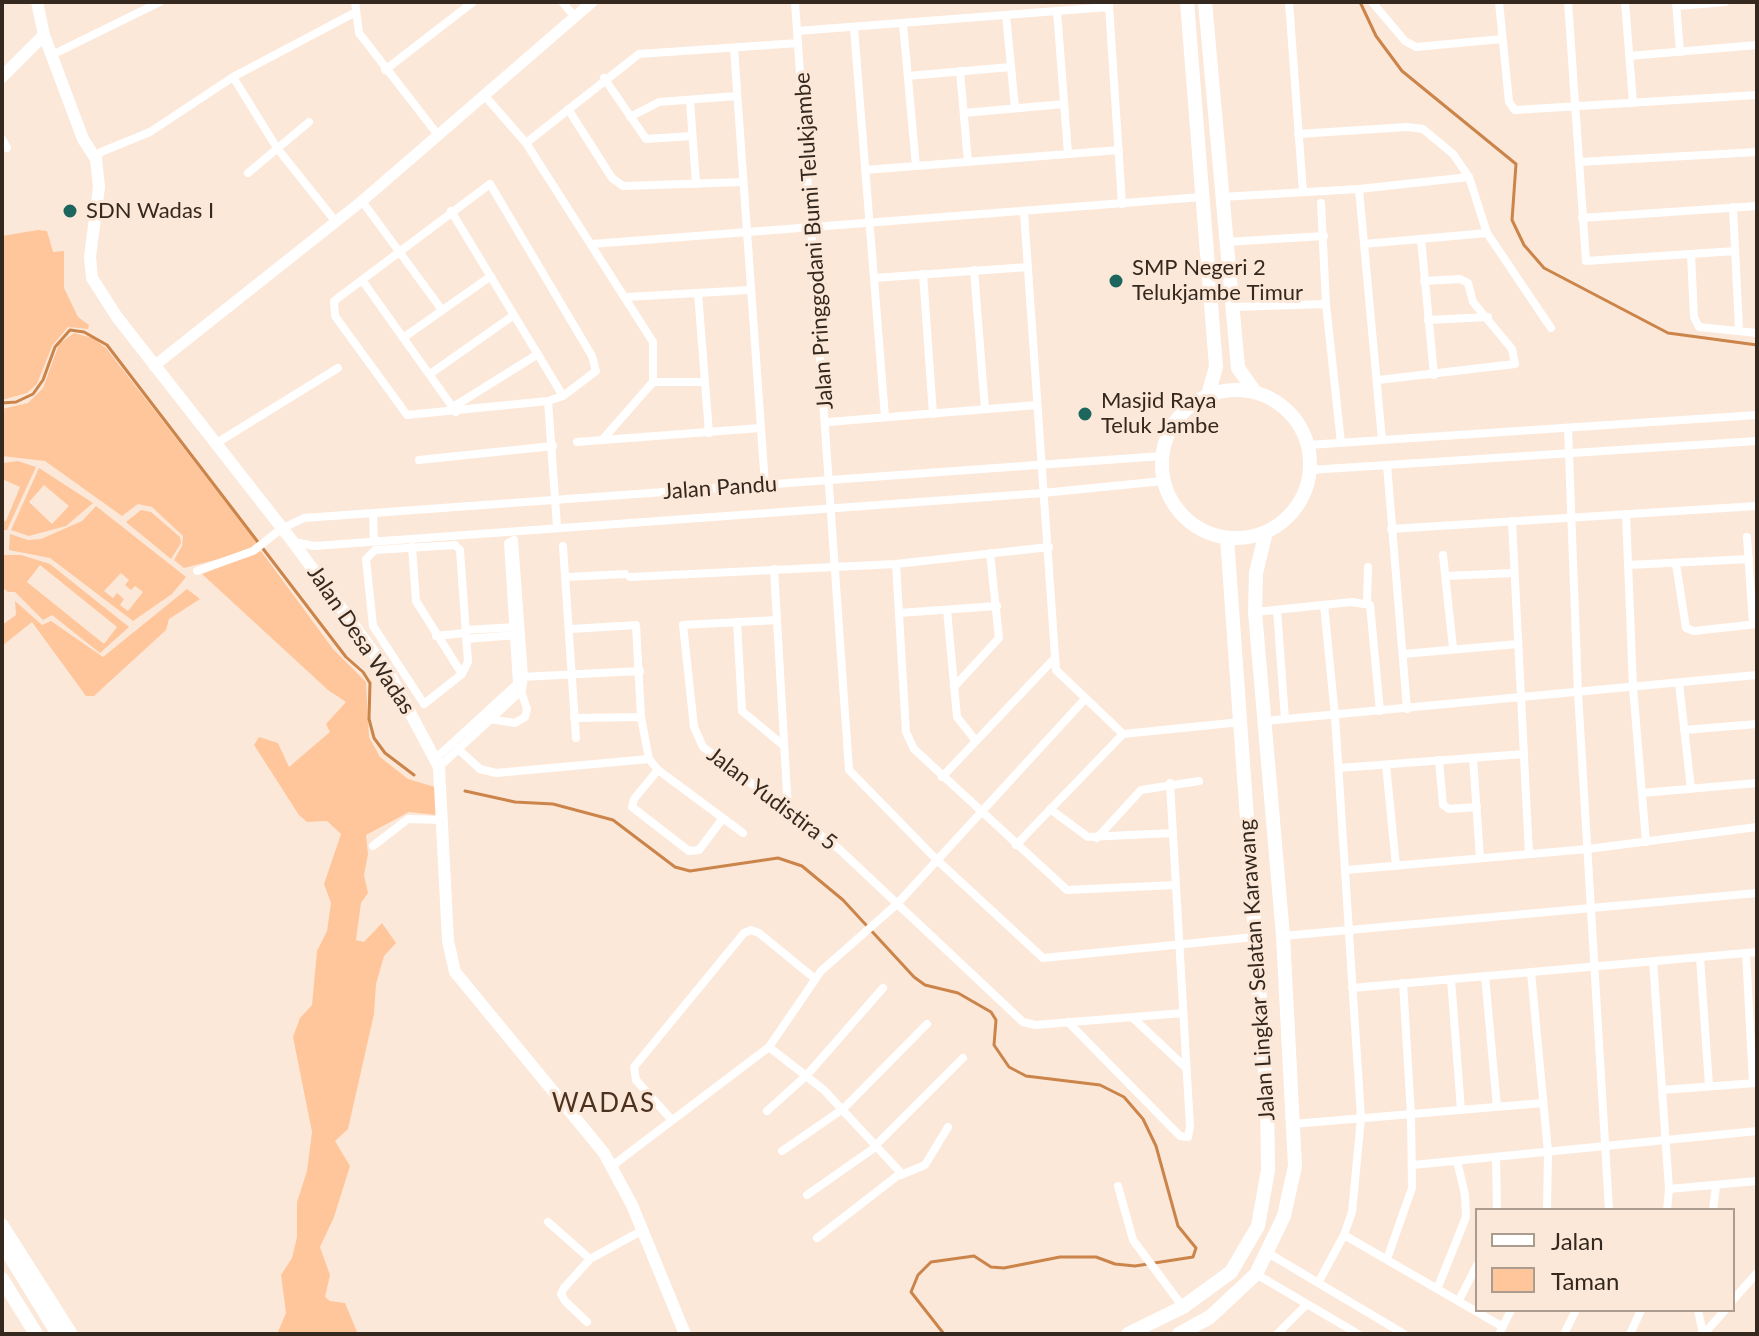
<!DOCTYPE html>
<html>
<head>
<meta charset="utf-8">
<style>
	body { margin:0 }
	#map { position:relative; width:1759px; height:1336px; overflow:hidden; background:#fce8d9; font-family:Lato,sans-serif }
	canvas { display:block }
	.frame { position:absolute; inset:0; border:4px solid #35291f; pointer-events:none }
	.legend { position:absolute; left:1475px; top:1208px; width:260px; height:104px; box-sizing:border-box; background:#fce8d9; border:2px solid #ac9c8f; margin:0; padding:10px 14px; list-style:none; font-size:24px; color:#35291f }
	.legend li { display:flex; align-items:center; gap:16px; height:40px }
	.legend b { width:40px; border:2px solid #ac9c8f }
</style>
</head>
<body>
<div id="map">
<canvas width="1759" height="1336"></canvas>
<div class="frame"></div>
<ul class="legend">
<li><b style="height:10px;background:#fff"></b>Jalan</li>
<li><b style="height:22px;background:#ffc69b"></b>Taman</li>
</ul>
</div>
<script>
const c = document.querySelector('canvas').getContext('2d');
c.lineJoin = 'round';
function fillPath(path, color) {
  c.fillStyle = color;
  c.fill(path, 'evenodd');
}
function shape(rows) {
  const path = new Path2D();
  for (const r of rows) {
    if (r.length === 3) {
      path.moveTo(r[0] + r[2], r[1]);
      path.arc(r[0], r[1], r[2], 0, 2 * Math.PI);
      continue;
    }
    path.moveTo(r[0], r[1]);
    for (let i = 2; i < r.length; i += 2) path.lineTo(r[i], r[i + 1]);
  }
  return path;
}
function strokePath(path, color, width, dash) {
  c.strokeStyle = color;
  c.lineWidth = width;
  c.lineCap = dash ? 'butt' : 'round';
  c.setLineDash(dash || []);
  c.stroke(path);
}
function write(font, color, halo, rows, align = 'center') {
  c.font = font + ' Lato,sans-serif';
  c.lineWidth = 6;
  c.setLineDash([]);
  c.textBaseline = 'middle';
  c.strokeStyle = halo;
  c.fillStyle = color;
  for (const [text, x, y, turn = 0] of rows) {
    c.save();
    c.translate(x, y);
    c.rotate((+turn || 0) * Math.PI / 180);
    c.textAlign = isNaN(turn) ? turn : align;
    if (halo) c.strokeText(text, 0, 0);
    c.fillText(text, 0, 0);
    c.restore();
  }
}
fillPath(shape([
	[38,230,47,231,53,252,64,251,64,288,78,317,89,325,88,329,68,327,52,346,37,384,27,393,2,400,2,236],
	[74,333,93,338,106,348,258,544,242,553,184,568,174,560,182,546,183,536,152,507,138,504,122,516,45,461,2,456,2,409,28,403,43,388,59,344],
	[18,461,36,467,7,530,2,530,2,520,6,521,20,487,2,479,2,463],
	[39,468,93,503,66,526,29,536,11,530],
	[44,485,69,506,52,524,29,502],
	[96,506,186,577,172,594,133,621,50,558,9,550,10,534,28,540,41,539,82,521],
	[121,573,129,580,125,585,131,590,135,586,143,592,128,611,120,605,124,599,117,593,113,598,104,591],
	[141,510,151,512,180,537,181,543,171,559,126,522],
	[261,551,333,649,366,682,369,737,380,757,408,779,435,787,436,815,409,812,366,835,368,854,364,875,368,893,361,903,356,940,364,942,382,923,396,943,384,956,376,984,374,1014,348,1129,335,1141,350,1166,334,1217,320,1247,330,1275,325,1297,330,1301,345,1303,358,1334,277,1334,286,1313,281,1275,292,1258,297,1237,297,1202,307,1171,312,1132,293,1037,300,1018,312,1005,317,951,327,931,331,903,324,884,341,834,327,821,307,822,299,815,254,745,259,737,278,743,289,767,330,732,326,724,346,702,328,690,202,574],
	[2,555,21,555,50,564,129,627,100,653,52,615,43,620,15,592,8,592,2,587],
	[40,565,117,627,104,644,27,582],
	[187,589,200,599,169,619,166,630,94,696,86,696,32,622,2,646,2,625,16,615,15,601,42,625,51,621,103,657]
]), '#ffc69b');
strokePath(shape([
	[1360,2,1376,36,1402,71,1516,164,1512,220,1524,245,1544,268,1668,333,1757,345],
	[2,403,16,402,33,394,43,380,55,347,70,330,84,332,107,345,346,657,363,672,370,683,369,719,374,738,385,753,414,775],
	[465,791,515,802,553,804,613,820,675,867,690,871,778,858,802,866,843,900,914,977,925,985,958,993,991,1012,996,1020,994,1045,1009,1067,1026,1076,1100,1085,1124,1097,1143,1119,1156,1146,1178,1226,1196,1248,1193,1257,1135,1266,1115,1264,1096,1257,1060,1257,1004,1268,991,1267,974,1256,931,1262,918,1275,911,1292,944,1334]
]), '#cb8449', 3);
strokePath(shape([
	[355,2,359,33,438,135],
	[562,2,575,17],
	[795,2,849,770,936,859,1043,958,1255,937],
	[1289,2,1303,192],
	[1372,2,1405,41,1416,47,1502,39],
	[1499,2,1509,102,1515,110,1757,95],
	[1568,2,1586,261,1735,251],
	[1625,2,1633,103],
	[1676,2,1680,52],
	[1109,5,1122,204],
	[1677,6,1725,2],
	[1057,11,1068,154],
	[1006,15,1015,108],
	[903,24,916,166],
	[854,28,885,417],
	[797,31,1109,7],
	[734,48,765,485],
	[52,55,160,2],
	[1629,56,1757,45],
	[385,70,473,2],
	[960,71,968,162],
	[908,76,1011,67],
	[233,77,277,148,336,222],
	[604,78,646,139,692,136],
	[484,95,526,143,653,342,653,382,603,439],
	[690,100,696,184],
	[568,109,612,178,623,186,743,182],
	[964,113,1064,104],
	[630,117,659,102,737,96],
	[1298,134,1407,127,1423,129,1453,154,1469,177],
	[2,139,7,148],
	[526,143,639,54,798,43],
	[96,159,101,152,150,132,233,77,354,13],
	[1579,162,1757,152],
	[865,170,1119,150],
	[248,173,309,122],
	[490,184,592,356,596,371,563,396,548,401,407,415,335,316,334,301,490,184],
	[1359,189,1382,440],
	[1221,197,1359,189,1469,177,1487,233,1551,328],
	[362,201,442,310],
	[1321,203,1326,304,1341,443],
	[1733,207,1739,329],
	[451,211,563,396],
	[1024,212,1056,670,1123,734,1241,722],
	[1582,218,1757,206],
	[1421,239,1434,375],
	[1226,242,1324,236],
	[592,244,1202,197],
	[1364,244,1487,233],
	[1691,254,1694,317,1699,327,1757,333],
	[974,270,985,409],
	[923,274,933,414],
	[874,278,1028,267],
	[362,280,456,412],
	[698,293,709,433],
	[627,297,750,290],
	[1233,307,1326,304],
	[1428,320,1488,317],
	[403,338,491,276],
	[430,374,514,315],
	[1378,380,1515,364,1512,349,1473,302,1468,283,1460,279,1424,281],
	[653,382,705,382],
	[548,401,557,526],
	[453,407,538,354],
	[828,422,1037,405],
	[1568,428,1578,693,1609,1210],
	[577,442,760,428],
	[215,444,338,368],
	[1308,445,1757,415],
	[419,460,553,446],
	[1387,465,1407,709],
	[1310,470,1757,441],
	[373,513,374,541],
	[1626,514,1633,687,1646,842],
	[1512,521,1529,854],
	[1391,529,1757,506],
	[1747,537,1753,624],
	[294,542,314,546,1043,493,1163,481],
	[455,545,460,550,468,662,462,674,424,704,373,626,366,559,375,550,455,545],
	[563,546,576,738],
	[412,547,416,601,462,674],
	[1443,555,1453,648],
	[896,564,906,732,914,749,1067,890,1176,885],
	[1676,564,1686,628,1694,631,1757,624],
	[1628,565,1749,559],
	[774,569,788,810],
	[197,571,253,551,281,529,304,518,1162,456],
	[1446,576,1514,573],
	[567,577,625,574],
	[630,577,896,564,1049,547],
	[1367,603,1368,567],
	[947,610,957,717,976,741],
	[1277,610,1285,719],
	[1255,612,1352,602,1370,605,1380,711],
	[899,613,997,606],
	[777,620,683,625,694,727,703,747,839,849,1023,1022,1035,1025,1183,1013],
	[737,622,742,711,784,746],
	[571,629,636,625,641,717,649,759,658,770,743,833],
	[465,630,516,627],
	[436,636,465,633],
	[466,639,517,635],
	[1403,654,1518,644],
	[521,677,640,671],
	[1679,683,1691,789],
	[954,687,999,638,990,553],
	[574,718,641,717],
	[490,719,515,723,525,717,527,709,520,688],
	[1264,721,1757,675],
	[1684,730,1757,724],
	[457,748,480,769,496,773,649,759],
	[1473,758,1480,858],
	[435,759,517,684,508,543,514,540],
	[1439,760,1443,805,1449,809,1477,807],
	[1386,765,1396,866],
	[439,767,522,690,524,677,514,540],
	[1339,768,1524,754],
	[658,770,634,799,632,807,689,851,699,850,723,818],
	[942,777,1053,660],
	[1642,793,1757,783],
	[1050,809,1088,837,1173,833],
	[1097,838,1141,790,1199,781],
	[1016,845,1123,734],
	[373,846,408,819,442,820],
	[1346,870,1588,849,1757,827],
	[1283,936,1757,893],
	[1746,953,1753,1083],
	[1700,957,1709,1086],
	[1653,961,1669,1189,1667,1210],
	[1531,972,1548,1152,1547,1210],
	[1485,976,1497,1107],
	[1451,979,1461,1110],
	[1352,988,1757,952],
	[1133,1018,1185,1067],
	[1068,1022,1180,1136,1188,1137,1190,1127,1170,783],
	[769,1047,824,1090,901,1173,817,1238],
	[1662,1090,1756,1083],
	[767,1111,807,1075,883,988],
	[670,1118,636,1080,634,1067,744,933,751,930,759,933,814,978],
	[1293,1124,1543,1103],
	[876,1145,963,1058],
	[782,1151,843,1109,927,1024],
	[1496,1157,1497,1210],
	[1413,1165,1757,1131],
	[612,1166,769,1047,821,971,897,904,1084,700],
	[901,1175,925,1165,948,1127],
	[1118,1186,1133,1240,1183,1307],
	[1669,1189,1757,1181],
	[807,1195,877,1146],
	[1713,1210,1716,1186],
	[548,1222,590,1259],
	[1344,1235,1503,1327],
	[1268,1253,1404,1334],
	[1387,1259,1412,1188,1411,1114,1403,983],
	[1256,1274,1358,1334],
	[1318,1283,1344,1235,1352,1212,1361,1118,1335,716,1324,605],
	[1438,1287,1466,1217,1465,1195,1457,1161],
	[1459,1300,1477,1265],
	[1733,1300,1757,1273],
	[1698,1310,1703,1334],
	[587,1322,565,1301,561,1294,564,1288,590,1259,643,1230],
	[1277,1334,1307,1304],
	[1499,1334,1511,1310],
	[1564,1334,1576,1310],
	[1630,1334,1641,1310],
	[1704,1334,1725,1310]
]), '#fff', 8);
strokePath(shape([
	[154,366,362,201,592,2]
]), '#fff', 11);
strokePath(shape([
	[37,2,44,35,83,139,96,159,99,187,90,257,92,278,117,317,293,542,390,675,439,767,448,941,455,972,604,1153,632,1205,685,1334],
	[2,77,44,35],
	[2,1224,72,1334]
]), '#fff', 12);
strokePath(shape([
	[1187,2,1216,367,1208,395],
	[1205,2,1238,368,1255,392],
	[1236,464,74],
	[2,1243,58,1334],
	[2,1279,36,1334],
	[1128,1334,1183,1307,1231,1272,1258,1226,1268,1170,1267,1100,1227,538],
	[1179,1334,1210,1317,1256,1274,1284,1216,1295,1166,1283,936,1255,612,1256,573,1266,532]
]), '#fff', 14);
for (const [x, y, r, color] of [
	[70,211,8,"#1c665e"],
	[1116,281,8,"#1c665e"],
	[1085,414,8,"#1c665e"]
]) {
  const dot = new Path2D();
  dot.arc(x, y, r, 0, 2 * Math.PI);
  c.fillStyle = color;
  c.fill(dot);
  strokePath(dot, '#fce8d9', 3);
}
write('22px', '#35291f', '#fce8d9', [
	["SDN Wadas I",86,211],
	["SMP Negeri 2",1132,268],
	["Telukjambe Timur",1132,293],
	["Masjid Raya",1101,401],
	["Teluk Jambe",1101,426]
], 'left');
write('22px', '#35291f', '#fce8d9', [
	["Jalan Pringgodani Bumi Telukjambe",814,241,-94],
	["Jalan Pandu",720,488,-4],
	["Jalan Desa Wadas",361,640,56],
	["Jalan Yudistira 5",772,799,37],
	["Jalan Lingkar Selatan Karawang",1257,970,-94]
]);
c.letterSpacing = '2px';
write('26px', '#4c321e', '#fce8d9', [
	["WADAS",604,1104]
]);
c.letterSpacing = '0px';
</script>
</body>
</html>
